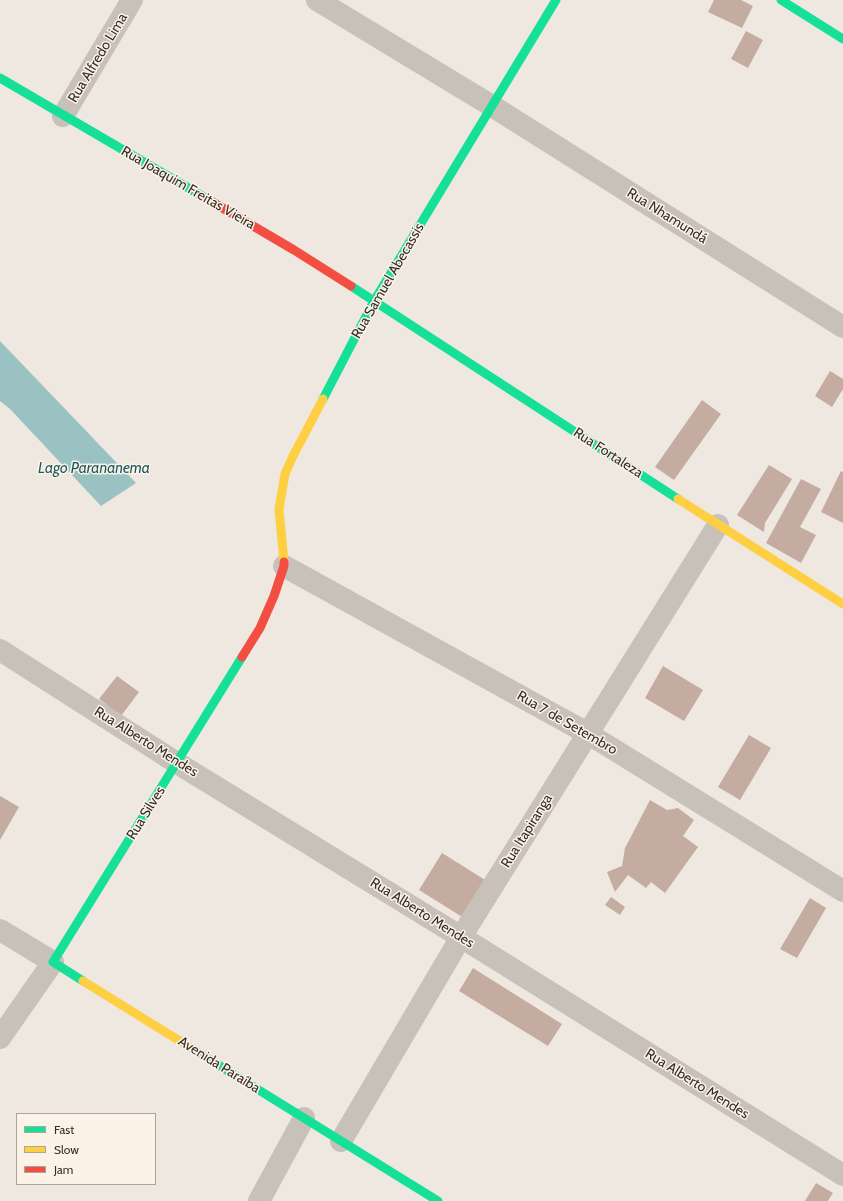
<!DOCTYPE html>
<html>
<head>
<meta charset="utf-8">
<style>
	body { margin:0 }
	#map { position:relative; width:843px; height:1201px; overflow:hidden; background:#eee8e1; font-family:Cabin,sans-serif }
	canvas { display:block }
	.legend { position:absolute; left:16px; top:1113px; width:140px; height:72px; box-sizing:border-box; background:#fbf3e8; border:1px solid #ada49b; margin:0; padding:5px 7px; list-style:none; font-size:12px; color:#392d27 }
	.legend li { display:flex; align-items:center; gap:8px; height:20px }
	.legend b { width:20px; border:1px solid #ada49b }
</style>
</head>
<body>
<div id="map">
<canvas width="843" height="1201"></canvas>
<ul class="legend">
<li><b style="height:5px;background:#16e098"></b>Fast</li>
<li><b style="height:5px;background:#ffcf43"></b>Slow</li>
<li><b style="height:5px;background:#f24e42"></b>Jam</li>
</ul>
</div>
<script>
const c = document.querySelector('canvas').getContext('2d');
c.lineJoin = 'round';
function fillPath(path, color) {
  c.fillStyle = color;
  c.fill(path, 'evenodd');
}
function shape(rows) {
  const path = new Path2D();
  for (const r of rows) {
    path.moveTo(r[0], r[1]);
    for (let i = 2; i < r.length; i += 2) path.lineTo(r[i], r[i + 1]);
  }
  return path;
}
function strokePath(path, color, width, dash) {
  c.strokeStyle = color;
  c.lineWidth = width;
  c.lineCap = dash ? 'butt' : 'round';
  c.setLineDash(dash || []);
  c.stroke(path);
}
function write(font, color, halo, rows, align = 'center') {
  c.font = font + ' Cabin,sans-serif';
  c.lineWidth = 3;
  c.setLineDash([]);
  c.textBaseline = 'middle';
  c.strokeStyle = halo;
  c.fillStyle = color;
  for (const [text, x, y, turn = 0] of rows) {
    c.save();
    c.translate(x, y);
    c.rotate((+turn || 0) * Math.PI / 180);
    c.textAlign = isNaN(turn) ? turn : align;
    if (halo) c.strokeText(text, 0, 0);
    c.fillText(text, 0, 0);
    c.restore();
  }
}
fillPath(shape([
	[0,341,136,483,101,506,10,409,0,401]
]), '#9bc2c2');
fillPath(shape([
	[714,0,741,0,753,6,742,28,708,12],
	[746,31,763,40,748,68,731,59],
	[830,371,843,379,843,389,832,407,815,396],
	[702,400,721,414,674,480,655,467],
	[769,465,792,479,765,523,764,532,737,515],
	[841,471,843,472,843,523,821,512],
	[801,479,821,489,800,527,816,535,801,563,766,543],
	[663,666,703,690,684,721,645,698],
	[117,676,139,692,121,716,99,699],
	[749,735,771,748,740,800,718,787],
	[0,796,19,807,0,840],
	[650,800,667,810,678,808,694,820,683,836,698,847,665,893,651,882,646,888,628,875,615,892,607,872,622,866,625,848],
	[442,853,490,883,467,920,419,890],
	[611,897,625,907,620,915,605,905],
	[810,898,826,908,797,958,780,949],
	[473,968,562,1024,548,1046,459,991],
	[816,1183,833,1193,828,1201,805,1201]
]), '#c4aca1');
strokePath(shape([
	[317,0,492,106,843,327],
	[63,116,132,0],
	[284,566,587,733,843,891],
	[0,650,177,763,461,937,843,1175],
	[0,930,53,962,0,1038],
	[341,1141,461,937,718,525],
	[259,1201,304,1118]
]), '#c8c1ba', 22);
strokePath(shape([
	[781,0,843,39],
	[0,78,214,203],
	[351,286,678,499],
	[323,399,374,301,556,0],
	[83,981,53,962,242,657],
	[191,1048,438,1201]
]), '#16e098', 9);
strokePath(shape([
	[678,499,843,604],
	[284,562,279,509,285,474,293,456,323,399],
	[83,981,191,1048]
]), '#ffcf43', 9);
strokePath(shape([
	[214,203,294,250,351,286],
	[242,657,260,628,274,596,284,566,284,562]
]), '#f24e42', 9);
write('14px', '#392d27', '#fbf3e8', [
	["Rua Alfredo Lima",98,58,-59],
	["Rua Joaquim Freitas Vieira",188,188,30],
	["Rua Nhamundá",667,216,32],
	["Rua Samuel Abecassis",388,281,-60],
	["Rua Fortaleza",608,453,33],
	["Rua 7 de Setembro",567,723,30],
	["Rua Alberto Mendes",146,742,32],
	["Rua Silves",146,813,-58],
	["Rua Itapiranga",527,831,-58],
	["Rua Alberto Mendes",422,913,32],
	["Avenida Paraíba",219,1065,32],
	["Rua Alberto Mendes",697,1084,32]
]);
write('italic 15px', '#19595f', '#fbf3e8', [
	["Lago Parananema",94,469]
]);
</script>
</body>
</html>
